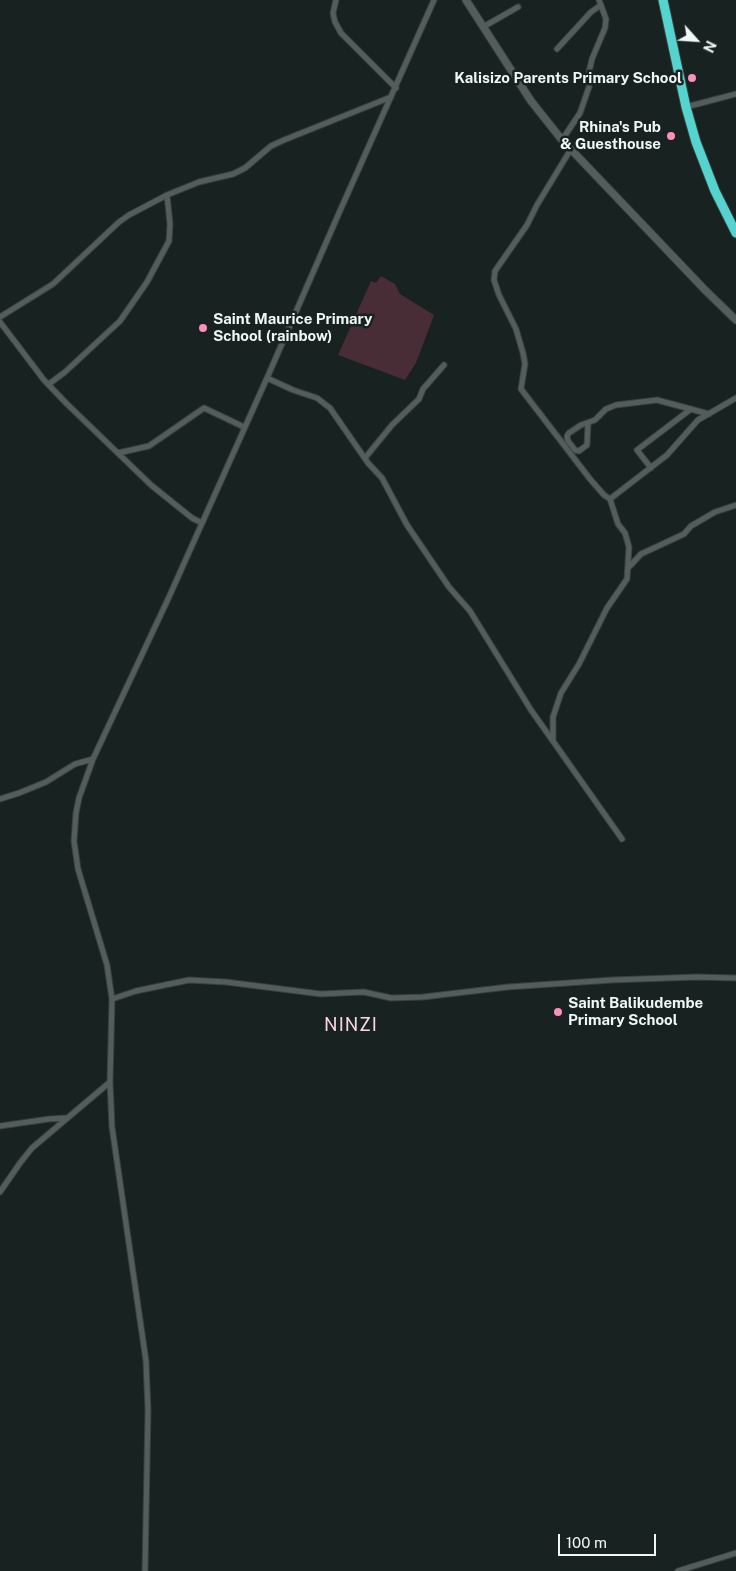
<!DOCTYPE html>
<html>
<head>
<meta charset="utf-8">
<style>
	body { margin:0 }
	#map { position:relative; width:736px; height:1571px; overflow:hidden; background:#182221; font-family:"Public Sans",sans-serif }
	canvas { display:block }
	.north { position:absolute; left:671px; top:15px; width:50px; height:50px; -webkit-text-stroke:4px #182221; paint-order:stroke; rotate:116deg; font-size:14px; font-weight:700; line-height:20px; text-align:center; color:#eff6f5 }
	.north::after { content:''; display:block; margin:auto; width:18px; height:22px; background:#eff6f5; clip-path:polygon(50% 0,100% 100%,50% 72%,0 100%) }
	.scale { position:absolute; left:558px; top:1534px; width:98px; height:22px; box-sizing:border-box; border:2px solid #eff6f5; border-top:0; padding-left:6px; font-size:15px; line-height:18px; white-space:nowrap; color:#eff6f5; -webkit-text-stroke:4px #182221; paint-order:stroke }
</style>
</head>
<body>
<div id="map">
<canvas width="736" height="1571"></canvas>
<div class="north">N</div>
<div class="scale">100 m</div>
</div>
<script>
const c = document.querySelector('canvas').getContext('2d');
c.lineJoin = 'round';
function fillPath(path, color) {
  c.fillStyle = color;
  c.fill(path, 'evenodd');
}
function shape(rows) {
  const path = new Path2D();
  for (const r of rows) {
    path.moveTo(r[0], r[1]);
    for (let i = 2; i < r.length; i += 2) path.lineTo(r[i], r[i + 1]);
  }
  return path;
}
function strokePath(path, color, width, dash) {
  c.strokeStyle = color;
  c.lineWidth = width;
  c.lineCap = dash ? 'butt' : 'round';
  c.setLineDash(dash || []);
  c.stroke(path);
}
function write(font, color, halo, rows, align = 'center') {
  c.font = font + ' "Public Sans",sans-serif';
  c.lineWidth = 5;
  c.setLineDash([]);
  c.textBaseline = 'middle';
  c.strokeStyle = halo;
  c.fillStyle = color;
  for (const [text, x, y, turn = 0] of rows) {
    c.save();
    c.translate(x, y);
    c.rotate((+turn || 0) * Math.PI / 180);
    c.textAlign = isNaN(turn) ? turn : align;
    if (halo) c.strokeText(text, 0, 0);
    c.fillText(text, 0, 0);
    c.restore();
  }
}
fillPath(shape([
	[381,276,395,284,400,294,434,315,416,363,405,380,338,355,371,281,376,283]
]), '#482c36');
const street = shape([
	[336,0,333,13,335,22,341,33,396,88],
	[483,27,518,7],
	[557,49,591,12,601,5],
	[686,107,736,94],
	[562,140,580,113,589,87,589,72,592,59,605,28,606,19,599,0],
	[0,317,53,284,119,222,129,215,167,195,199,182,233,174,245,168,271,146,284,140,391,97],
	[0,322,44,380,67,404,151,485,192,518,202,523],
	[267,378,293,390,317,398,330,408,368,463,382,478,407,525,449,587,470,611,531,710,622,839],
	[49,384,65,372,120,321,147,282,169,241,170,224,167,195],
	[588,424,587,445,579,451,575,450,568,441,567,436,569,433,581,425,595,420,606,409,616,405,657,400,709,414],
	[118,453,149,446,204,408,244,427],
	[365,458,392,425,419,399,423,389,444,365],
	[651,468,637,450,691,409],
	[610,499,667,455,698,420,736,398],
	[628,568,641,554,684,534,691,526,715,512,736,505],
	[553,741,553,717,561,693,579,664,607,608,627,579,629,547,625,533,618,524,610,499,604,495,590,479,521,389,525,364,523,353,516,329,499,295,494,280,495,271,527,225,537,205,571,149],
	[0,799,19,793,46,782,75,764,93,759],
	[112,999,136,991,189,980,226,982,321,994,364,992,391,998,423,997,508,987,612,980,697,977,736,978],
	[0,1126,49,1119,66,1118],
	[0,1192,20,1163,32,1148,110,1082],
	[145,1571,148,1410,146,1361,112,1127,110,1082,112,999,107,965,78,869,74,841,76,813,79,798,93,759,169,597,267,378,339,213,434,0],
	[678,1571,736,1553]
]);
const secondary = shape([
	[466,0,531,101,562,140,705,290,736,320]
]);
const highway = shape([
	[663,0,686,107,696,142,715,191,736,233]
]);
strokePath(street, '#383f3e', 7);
strokePath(secondary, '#383f3e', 9);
strokePath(highway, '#383f3e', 11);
strokePath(street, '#525d5c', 5);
strokePath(secondary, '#525d5c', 7);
strokePath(highway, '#55d4cf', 9);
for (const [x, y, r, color] of [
	[692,78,5,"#fe8ebb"],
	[671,136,5,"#fe8ebb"],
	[203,328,5,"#fe8ebb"],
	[558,1012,5,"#fe8ebb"]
]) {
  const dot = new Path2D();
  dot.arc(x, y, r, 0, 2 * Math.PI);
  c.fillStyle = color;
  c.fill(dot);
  strokePath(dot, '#182221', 2);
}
write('bold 15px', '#eff6f5', '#182221', [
	["Kalisizo Parents Primary School",682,78],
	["Rhina's Pub",661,127],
	["& Guesthouse",661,144],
	["Saint Maurice Primary",213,319,"left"],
	["School (rainbow)",213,336,"left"],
	["Saint Balikudembe",568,1003,"left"],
	["Primary School",568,1020,"left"]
], 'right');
c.letterSpacing = '1px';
write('18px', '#f8d6e2', '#182221', [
	["NINZI",351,1025]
]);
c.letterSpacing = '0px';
</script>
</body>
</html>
